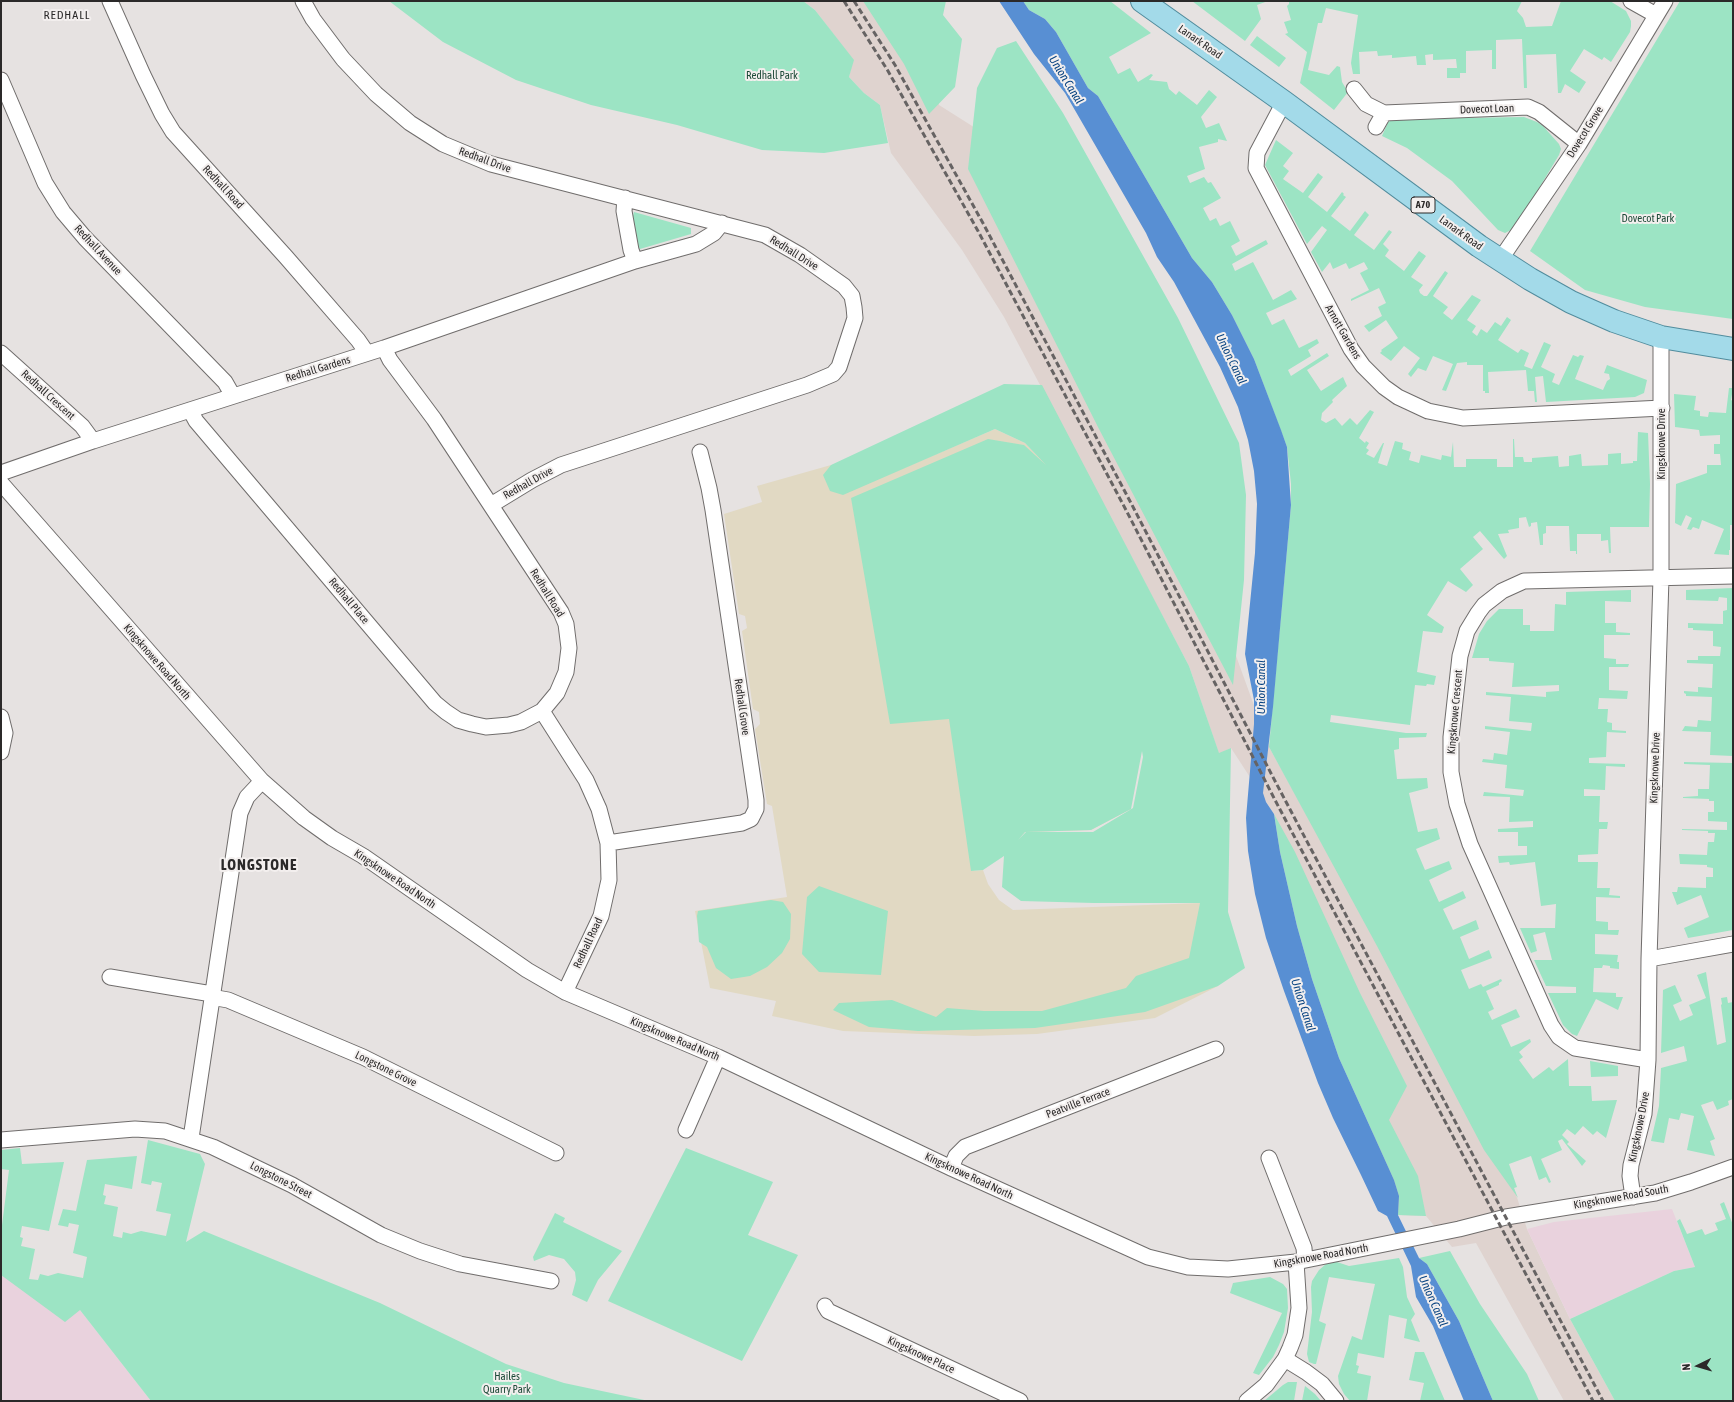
<!DOCTYPE html>
<html>
<head>
<meta charset="utf-8">
<style>
	body { margin:0 }
	#map { position:relative; width:1734px; height:1402px; overflow:hidden; background:#e6e2e1; font-family:"Asap Condensed",sans-serif }
	canvas { display:block }
	.frame { position:absolute; inset:0; border:2px solid #2b2929; pointer-events:none }
	.north { position:absolute; left:1678px; top:1346px; width:40px; height:40px; -webkit-text-stroke:3px #f3efee; paint-order:stroke; rotate:265deg; font-size:11px; font-weight:700; line-height:16px; text-align:center; color:#2b2929 }
	.north::after { content:''; display:block; margin:auto; width:14px; height:18px; background:#2b2929; clip-path:polygon(50% 0,100% 100%,50% 72%,0 100%) }
</style>
</head>
<body>
<div id="map">
<canvas width="1734" height="1402"></canvas>
<div class="frame"></div>
<div class="north">N</div>
</div>
<script>
const c = document.querySelector('canvas').getContext('2d');
c.lineJoin = 'round';
function fillPath(path, color) {
  c.fillStyle = color;
  c.fill(path, 'evenodd');
}
function shape(rows) {
  const path = new Path2D();
  for (const r of rows) {
    path.moveTo(r[0], r[1]);
    for (let i = 2; i < r.length; i += 2) path.lineTo(r[i], r[i + 1]);
  }
  return path;
}
function strokePath(path, color, width, dash) {
  c.strokeStyle = color;
  c.lineWidth = width;
  c.lineCap = dash ? 'butt' : 'round';
  c.setLineDash(dash || []);
  c.stroke(path);
}
function write(font, color, halo, rows, align = 'center') {
  c.font = font + ' "Asap Condensed",sans-serif';
  c.lineWidth = 4;
  c.setLineDash([]);
  c.textBaseline = 'middle';
  c.strokeStyle = halo;
  c.fillStyle = color;
  for (const [text, x, y, turn = 0] of rows) {
    c.save();
    c.translate(x, y);
    c.rotate((+turn || 0) * Math.PI / 180);
    c.textAlign = isNaN(turn) ? turn : align;
    if (halo) c.strokeText(text, 0, 0);
    c.fillText(text, 0, 0);
    c.restore();
  }
}
fillPath(shape([
	[803,1,937,1,939,105,988,136,1235,653,1269,747,1514,1188,1527,1229,1570,1319,1615,1401,1564,1401,1476,1243,1452,1247,1426,1216,1398,1215,1274,814,1231,748,1219,754,1189,666,1004,317,962,250,891,153,880,105,864,93,849,77,853,60,815,10]
]), '#dfd3cf');
fillPath(shape([
	[1672,1209,1695,1267,1674,1271,1570,1319,1527,1229,1554,1222],
	[1,1275,80,1310,151,1401,1,1401]
]), '#e9d2dd');
fillPath(shape([
	[995,429,1025,443,1064,483,1131,809,1091,830,1025,832,1004,855,972,871,983,870,988,884,999,900,1013,910,1201,903,1218,986,1155,1018,1037,1034,974,1036,843,1031,772,1016,776,1001,710,988,695,911,787,897,772,806,767,804,755,729,760,724,759,712,753,709,742,631,747,628,745,616,739,614,724,514,762,502,757,486,831,465,843,494]
]), '#e1d9c3');
fillPath(shape([
	[389,1,803,1,815,10,854,60,849,77,864,93,880,105,888,143,824,153,762,150,677,125,591,105,516,80,443,42],
	[863,1,946,1,943,15,962,39,955,87,929,114,904,64],
	[1023,1,1110,1,1151,33,1109,57,1118,74,1130,68,1138,82,1151,74,1153,75,1149,80,1167,82,1169,89,1176,95,1179,91,1197,105,1209,90,1217,97,1201,117,1206,128,1219,123,1227,141,1218,139,1218,142,1199,147,1205,169,1187,176,1190,183,1204,177,1208,183,1211,182,1221,198,1203,208,1210,221,1216,218,1220,226,1230,221,1240,241,1231,246,1236,256,1266,240,1268,244,1232,264,1235,271,1253,262,1273,300,1291,290,1297,299,1266,313,1272,325,1284,319,1299,348,1317,339,1319,343,1308,350,1311,356,1288,370,1291,376,1327,353,1329,356,1307,370,1321,391,1343,377,1347,386,1332,400,1333,402,1322,413,1321,420,1326,423,1335,418,1342,426,1350,418,1357,425,1370,410,1374,412,1359,438,1365,443,1366,441,1369,443,1366,448,1369,450,1366,454,1374,458,1383,443,1384,443,1378,463,1387,466,1395,441,1403,443,1402,449,1411,452,1409,460,1419,463,1421,455,1441,460,1442,455,1451,457,1453,442,1454,467,1466,467,1466,459,1497,459,1497,467,1513,467,1513,439,1514,439,1515,457,1523,457,1524,462,1532,462,1532,458,1558,456,1559,467,1569,466,1569,456,1581,454,1582,466,1608,465,1608,454,1621,453,1621,464,1633,463,1633,461,1637,461,1638,432,1648,433,1650,484,1649,527,1610,527,1611,553,1609,553,1608,540,1601,541,1601,534,1577,534,1577,554,1576,554,1576,551,1570,551,1569,526,1546,526,1546,533,1543,534,1543,545,1540,545,1537,522,1531,523,1531,526,1529,527,1526,517,1519,518,1519,528,1508,530,1509,533,1498,534,1507,556,1504,559,1480,531,1473,537,1483,549,1460,569,1473,585,1466,592,1448,581,1427,615,1444,627,1442,633,1423,631,1417,672,1436,676,1434,685,1427,684,1426,686,1415,685,1410,725,1331,715,1330,722,1406,733,1427,733,1426,737,1399,738,1399,749,1394,750,1397,779,1427,778,1428,788,1409,793,1418,832,1437,828,1440,839,1416,849,1425,870,1449,861,1452,869,1429,880,1439,902,1463,891,1466,898,1443,909,1453,930,1476,920,1479,929,1460,937,1469,959,1489,950,1492,958,1461,970,1469,989,1481,984,1483,987,1501,979,1502,981,1499,983,1499,985,1486,991,1494,1009,1488,1012,1492,1020,1516,1009,1520,1017,1501,1025,1511,1047,1530,1039,1531,1042,1519,1052,1523,1057,1519,1060,1533,1079,1549,1067,1553,1071,1568,1059,1569,1086,1591,1086,1592,1101,1617,1100,1606,1138,1597,1131,1593,1135,1583,1126,1575,1135,1567,1129,1562,1135,1569,1142,1567,1144,1586,1161,1582,1166,1562,1139,1558,1141,1562,1150,1541,1159,1551,1182,1549,1183,1546,1177,1539,1180,1531,1156,1509,1164,1517,1187,1514,1188,1518,1198,1484,1150,1377,946,1269,747,1291,505,1291,484,1287,447,1254,359,1232,315,1212,282,1192,258,1098,96,1088,88,1056,32,1045,19,1029,10],
	[1192,1,1268,1,1257,5,1261,19,1245,41],
	[1289,1,1522,1,1517,11,1523,18,1526,27,1552,26,1561,1,1610,1,1626,11,1631,21,1631,26,1630,32,1611,62,1604,57,1602,60,1584,49,1570,71,1586,82,1579,93,1565,84,1561,93,1558,93,1556,54,1526,55,1527,88,1524,88,1522,39,1496,40,1496,69,1492,69,1492,50,1466,51,1466,73,1460,73,1460,78,1447,78,1447,68,1457,68,1456,59,1433,60,1433,54,1425,55,1426,65,1417,65,1416,56,1392,58,1392,55,1378,56,1377,51,1359,52,1360,74,1353,74,1351,63,1358,15,1326,8,1322,23,1318,23,1308,70,1329,75,1337,66,1340,67,1342,82,1348,92,1334,110,1300,83,1307,52,1285,34,1288,33,1284,22,1291,20,1287,6,1289,4],
	[1680,1,1733,1,1733,319,1645,307,1585,290,1530,251],
	[1257,36,1286,58,1279,67,1250,45],
	[1016,41,1063,113,1178,318,1239,443,1246,495,1244,580,1233,685,1099,429,968,169,977,88,997,48],
	[1524,117,1537,122,1543,126,1559,144,1561,149,1559,155,1515,228,1505,233,1498,230,1452,181,1407,148,1382,136,1388,122,1394,119],
	[1276,140,1293,153,1283,166,1289,171,1283,179,1303,193,1318,173,1323,177,1308,197,1327,212,1342,192,1344,194,1343,195,1346,197,1331,216,1350,231,1365,211,1369,215,1354,235,1374,250,1389,230,1392,232,1383,244,1389,250,1385,256,1404,271,1419,251,1426,256,1411,277,1423,285,1419,290,1420,293,1424,296,1427,296,1445,271,1448,273,1433,296,1448,307,1443,313,1452,320,1472,295,1481,300,1467,320,1476,326,1472,332,1477,336,1481,329,1487,333,1495,322,1501,326,1507,317,1511,320,1498,340,1518,353,1521,349,1529,353,1524,366,1532,369,1544,342,1551,345,1541,367,1555,374,1552,382,1559,385,1573,355,1578,357,1580,355,1584,356,1575,379,1603,390,1607,381,1610,379,1609,374,1604,373,1607,365,1647,380,1644,393,1635,397,1546,402,1543,376,1535,377,1537,402,1535,402,1534,391,1528,391,1526,370,1488,372,1489,393,1485,393,1485,391,1483,391,1483,365,1467,365,1467,362,1457,363,1446,391,1442,390,1453,364,1433,356,1426,371,1418,368,1411,377,1408,374,1420,358,1404,346,1391,361,1380,353,1382,351,1381,350,1398,338,1386,320,1369,332,1364,326,1382,316,1378,307,1386,303,1379,288,1351,301,1351,299,1369,290,1360,273,1368,269,1364,262,1349,269,1346,263,1333,269,1330,262,1322,272,1311,252,1327,230,1322,226,1307,244,1265,165],
	[634,212,691,228,691,234,640,249,636,243,632,219],
	[1004,384,1042,385,1189,666,1219,753,1231,748,1228,912,1245,968,1218,986,1145,1012,1035,1028,918,1031,869,1027,833,1010,839,1003,892,1000,936,1017,947,1008,984,1011,1042,1011,1126,988,1136,976,1189,958,1200,903,1094,903,1021,901,1002,887,1004,856,983,870,971,871,949,719,890,724,851,498,988,439,1024,445,1046,465,1025,443,995,429,843,495,830,491,823,475,831,465],
	[1142,751,1143,757,1133,808,1093,832,1026,832,1018,840,1025,832,1091,830,1131,809],
	[1729,388,1733,388,1731,400,1733,401,1733,525,1730,525,1730,550,1729,550,1729,555,1714,554,1724,529,1702,520,1699,529,1693,527,1691,530,1687,529,1692,518,1686,515,1681,526,1675,523,1676,484,1707,473,1707,465,1721,465,1720,454,1714,454,1714,444,1720,444,1720,435,1700,436,1699,430,1675,427,1674,394,1696,396,1694,410,1700,411,1700,416,1708,417,1709,412,1726,413],
	[1733,588,1733,756,1710,755,1711,732,1682,731,1685,726,1697,727,1698,720,1711,721,1712,697,1686,696,1686,694,1684,693,1684,691,1698,692,1698,687,1712,688,1713,664,1687,663,1687,660,1698,660,1698,656,1720,656,1721,647,1713,646,1713,631,1693,630,1693,628,1688,628,1688,623,1723,624,1723,611,1727,610,1727,598,1719,597,1718,601,1686,600,1686,590],
	[1631,590,1631,602,1605,601,1605,623,1616,623,1616,632,1630,633,1630,635,1604,635,1604,658,1616,659,1616,664,1629,664,1628,667,1609,667,1609,690,1628,691,1627,699,1599,698,1598,709,1608,709,1607,722,1612,723,1612,730,1626,731,1626,733,1607,732,1606,757,1589,758,1589,763,1625,764,1625,767,1606,766,1605,790,1584,789,1584,796,1600,796,1599,822,1608,822,1607,829,1599,829,1598,854,1578,855,1578,862,1598,862,1597,888,1610,888,1609,895,1620,896,1620,898,1596,897,1596,921,1608,922,1608,930,1619,930,1618,935,1595,934,1595,954,1618,955,1617,962,1619,962,1619,969,1610,968,1610,966,1603,965,1602,968,1594,968,1593,992,1616,993,1616,997,1623,997,1618,1010,1596,999,1577,1036,1572,1034,1563,1025,1548,993,1576,993,1576,987,1546,986,1534,960,1552,960,1545,932,1533,935,1537,951,1531,953,1520,928,1555,928,1556,904,1541,906,1535,862,1510,865,1509,862,1499,863,1498,856,1527,855,1527,846,1518,846,1518,832,1498,832,1498,829,1533,827,1533,821,1509,822,1510,797,1483,796,1484,792,1523,796,1524,790,1505,788,1507,765,1482,762,1483,759,1493,760,1494,753,1507,755,1510,732,1485,729,1485,726,1531,731,1532,723,1509,721,1511,697,1486,695,1486,692,1546,697,1546,692,1559,691,1559,685,1512,687,1514,663,1489,661,1489,658,1472,658,1479,634,1487,621,1499,609,1523,609,1523,625,1530,625,1530,631,1554,631,1555,604,1566,605,1566,592],
	[1684,762,1733,763,1733,930,1688,938,1684,928,1709,917,1701,895,1677,905,1672,892,1677,892,1678,887,1706,888,1706,877,1713,877,1713,868,1707,867,1707,865,1680,864,1679,854,1707,855,1708,842,1714,842,1715,833,1708,833,1708,831,1682,830,1682,829,1727,830,1727,822,1708,821,1708,812,1714,812,1714,801,1709,801,1709,799,1683,798,1683,797,1698,796,1698,789,1709,789,1710,765,1684,764],
	[1274,814,1295,852,1360,993,1407,1086,1389,1120,1418,1176,1426,1216,1398,1215,1399,1196,1394,1180,1339,1058,1312,979,1297,926,1280,852],
	[819,886,888,911,881,975,819,972,802,954,807,897],
	[771,900,783,902,791,914,790,939,782,953,767,967,750,976,731,979,716,968,707,947,699,942,697,916,698,911],
	[1706,972,1717,1045,1726,1042,1721,1005,1722,1004,1721,998,1727,997,1728,1003,1733,1002,1733,1099,1728,1101,1729,1105,1717,1110,1713,1101,1701,1105,1715,1139,1710,1141,1715,1156,1687,1150,1694,1116,1681,1113,1679,1120,1669,1118,1664,1143,1651,1141,1659,1106,1661,1068,1687,1061,1684,1046,1661,1053,1663,990,1675,985,1682,1001,1673,1005,1680,1021,1693,1015,1689,1005,1706,998,1697,975],
	[1590,1061,1618,1066,1618,1076,1591,1077],
	[148,1140,200,1154,205,1164,186,1242,204,1231,380,1303,506,1364,564,1383,649,1401,151,1401,80,1310,65,1322,1,1275,1,1233,9,1170,1,1169,1,1150,20,1148,22,1164,64,1162,49,1231,22,1226,20,1237,23,1238,21,1246,35,1249,29,1279,38,1280,40,1274,48,1276,58,1273,83,1278,87,1257,73,1253,79,1225,69,1223,68,1227,58,1225,63,1209,76,1211,87,1160,137,1156,132,1189,105,1184,103,1195,106,1196,104,1204,118,1207,113,1236,122,1238,123,1232,131,1234,141,1231,166,1236,171,1214,156,1211,162,1183,152,1181,151,1185,141,1183],
	[686,1148,773,1182,748,1235,798,1255,742,1361,608,1301],
	[1724,1202,1733,1225,1733,1401,1615,1401,1570,1319,1674,1271,1695,1267,1677,1221,1680,1219,1687,1234,1702,1229,1705,1235,1718,1230,1715,1223,1726,1219,1720,1204],
	[555,1213,565,1218,563,1222,622,1251,598,1280,587,1302,572,1295,576,1280,575,1272,564,1259,549,1255,534,1261,533,1257],
	[1450,1251,1480,1304,1527,1374,1539,1401,1493,1401,1459,1321,1427,1264,1419,1258],
	[1399,1258,1403,1267,1407,1297,1415,1314,1411,1320,1420,1342,1404,1338,1407,1319,1389,1315,1384,1358,1358,1353,1356,1365,1359,1366,1357,1373,1371,1376,1367,1401,1350,1401,1344,1394,1339,1384,1338,1376,1352,1336,1362,1340,1375,1284,1329,1277,1319,1321,1326,1324,1316,1364,1314,1364,1309,1362,1307,1354,1312,1312,1311,1287,1312,1281,1319,1270,1326,1264,1334,1261,1349,1266],
	[1270,1277,1283,1284,1287,1289,1288,1308,1284,1332,1279,1345,1273,1357,1259,1375,1253,1373,1282,1313,1230,1293,1233,1283],
	[1415,1352,1424,1352,1445,1401,1420,1401,1424,1383,1409,1380],
	[1288,1382,1297,1382,1294,1401,1264,1401,1283,1385],
	[1305,1386,1315,1394,1321,1401,1302,1401]
]), '#9ce4c4');
fillPath(shape([
	[999,1,1023,1,1029,10,1045,19,1056,32,1088,88,1098,96,1192,258,1212,282,1232,315,1254,359,1281,430,1287,447,1291,505,1273,707,1263,793,1266,802,1274,814,1280,852,1297,926,1312,979,1339,1058,1394,1180,1399,1196,1398,1215,1419,1258,1427,1264,1459,1321,1493,1401,1464,1401,1433,1326,1416,1297,1411,1266,1387,1216,1378,1211,1361,1175,1333,1118,1318,1083,1284,991,1266,938,1255,894,1248,851,1246,818,1254,724,1254,700,1245,654,1255,553,1257,504,1254,471,1248,440,1238,407,1220,367,1174,282,1157,257,1146,233,1065,93,1034,54]
]), '#588fd3');
const minor = shape([
	[110,1,143,75,162,114,173,132,286,257,358,340,367,353],
	[303,1,313,19,343,59,376,94,410,123,443,144,491,164,765,235,800,255,844,286,852,296,854,307,855,318,839,367,833,374,807,385,561,465,532,480,491,505],
	[1631,1,1656,15],
	[1,80,45,183,63,212,85,238,225,382,233,396],
	[1354,89,1366,104,1384,113,1528,107,1539,112,1579,144],
	[1284,102,1257,153,1256,168,1351,349,1363,366,1384,387,1398,397,1428,411,1463,418,1662,408],
	[1376,127,1384,113],
	[625,198,624,211,631,250,635,261],
	[1500,260,1579,144,1665,1],
	[384,348,390,360,434,419,561,612,566,624,569,648,566,672,557,693,542,711,586,780,599,809,608,843,609,880,601,916,565,992],
	[1,353,82,426,93,441],
	[190,410,196,421,435,703,446,712,458,720,472,724,486,727,509,725,521,722,542,711],
	[1,473,93,441,384,348,635,261,696,244,714,233,722,223],
	[1,483,262,781,304,818,332,838,363,856,527,970,565,992,718,1057,951,1168,1148,1257,1188,1267,1228,1269,1296,1262,1459,1229,1506,1217,1655,1193,1691,1182,1733,1167],
	[1,717,5,733,1,752],
	[608,843,742,823,751,819,756,809,756,800,713,510,709,488,700,452],
	[1649,959,1733,944],
	[110,977,212,994],
	[211,997,228,1000,363,1057,556,1153],
	[1648,1060,1575,1048,1559,1037,1551,1025,1470,844,1457,804,1451,772,1451,737,1460,656,1467,631,1478,613,1484,605,1502,591,1524,581,1733,576],
	[686,1130,718,1057],
	[191,1138,240,813,247,797,262,781],
	[1,1140,135,1129,165,1131,213,1147,292,1185,381,1235,420,1251,460,1264,551,1281],
	[1269,1158,1304,1248,1305,1260],
	[951,1168,956,1156,965,1147,1216,1049],
	[1633,1197,1630,1176,1631,1165,1644,1114,1648,1060,1649,959,1661,578,1661,337],
	[825,1306,828,1311,1020,1401],
	[1285,1359,1306,1372,1322,1384,1336,1401],
	[1247,1401,1266,1385,1285,1359,1290,1348,1295,1335,1299,1308,1296,1262]
]);
const primary = shape([
	[1142,1,1284,102,1479,246,1530,279,1571,302,1614,321,1661,337,1733,349]
]);
strokePath(minor, '#706d6c', 17);
strokePath(primary, '#518c9d', 24);
strokePath(minor, '#fff', 15);
strokePath(primary, '#a3dae9', 22);
strokePath(shape([
	[844,1,888,71,978,231,1126,510,1275,800,1593,1401],
	[854,1,895,65,984,225,1132,505,1275,781,1603,1401]
]), '#666363', 3, [6, 3]);
for (const [x, y, w] of [
	[1423,205,24]
]) {
  const box = new Path2D();
  box.roundRect(x - w / 2, y - 8, w, 16, 3);
  c.fillStyle = '#f3efee';
  c.fill(box);
  strokePath(box, '#2b2929', 1);
}
write('bold 10px', '#2b2929', null, [
	["A70",1423,205]
]);
write('11px', '#2b2929', '#f3efee', [
	["Lanark Road",1200,42,35],
	["Dovecot Loan",1487,109,-2],
	["Dovecot Grove",1585,132,-58],
	["Redhall Drive",485,160,20],
	["Redhall Road",223,187,47],
	["Lanark Road",1461,233,36],
	["Redhall Avenue",98,250,47],
	["Redhall Drive",794,253,32],
	["Arnott Gardens",1343,332,60],
	["Redhall Gardens",318,369,-17],
	["Redhall Crescent",48,395,42],
	["Kingsknowe Drive",1662,444,-90],
	["Redhall Drive",528,483,-29],
	["Redhall Road",547,593,58],
	["Redhall Place",349,601,50],
	["Kingsknowe Road North",157,662,49],
	["Redhall Grove",742,707,82],
	["Kingsknowe Crescent",1455,712,-85],
	["Kingsknowe Drive",1655,768,-88],
	["Kingsknowe Road North",395,879,34],
	["Redhall Road",588,943,-65],
	["Kingsknowe Road North",675,1039,23],
	["Longstone Grove",386,1069,26],
	["Peatville Terrace",1078,1103,-21],
	["Kingsknowe Drive",1639,1127,-79],
	["Kingsknowe Road North",969,1176,25],
	["Longstone Street",281,1180,27],
	["Kingsknowe Road South",1621,1197,-10],
	["Kingsknowe Road North",1321,1256,-10],
	["Kingsknowe Place",921,1355,25]
]);
write('11px', '#1c4937', '#f3efee', [
	["Redhall Park",772,76],
	["Dovecot Park",1648,219],
	["Hailes",507,1377],
	["Quarry Park",507,1390]
]);
c.letterSpacing = '1px';
write('12px', '#2b2929', '#f3efee', [
	["REDHALL",67,15]
]);
c.letterSpacing = '0px';
write('italic 12px', '#084381', '#f3efee', [
	["Union Canal",1066,80,58],
	["Union Canal",1231,359,64],
	["Union Canal",1261,687,-90],
	["Union Canal",1303,1005,72],
	["Union Canal",1433,1301,66]
]);
c.letterSpacing = '1px';
write('bold 15px', '#2b2929', '#f3efee', [
	["LONGSTONE",259,865]
]);
c.letterSpacing = '0px';
</script>
</body>
</html>
